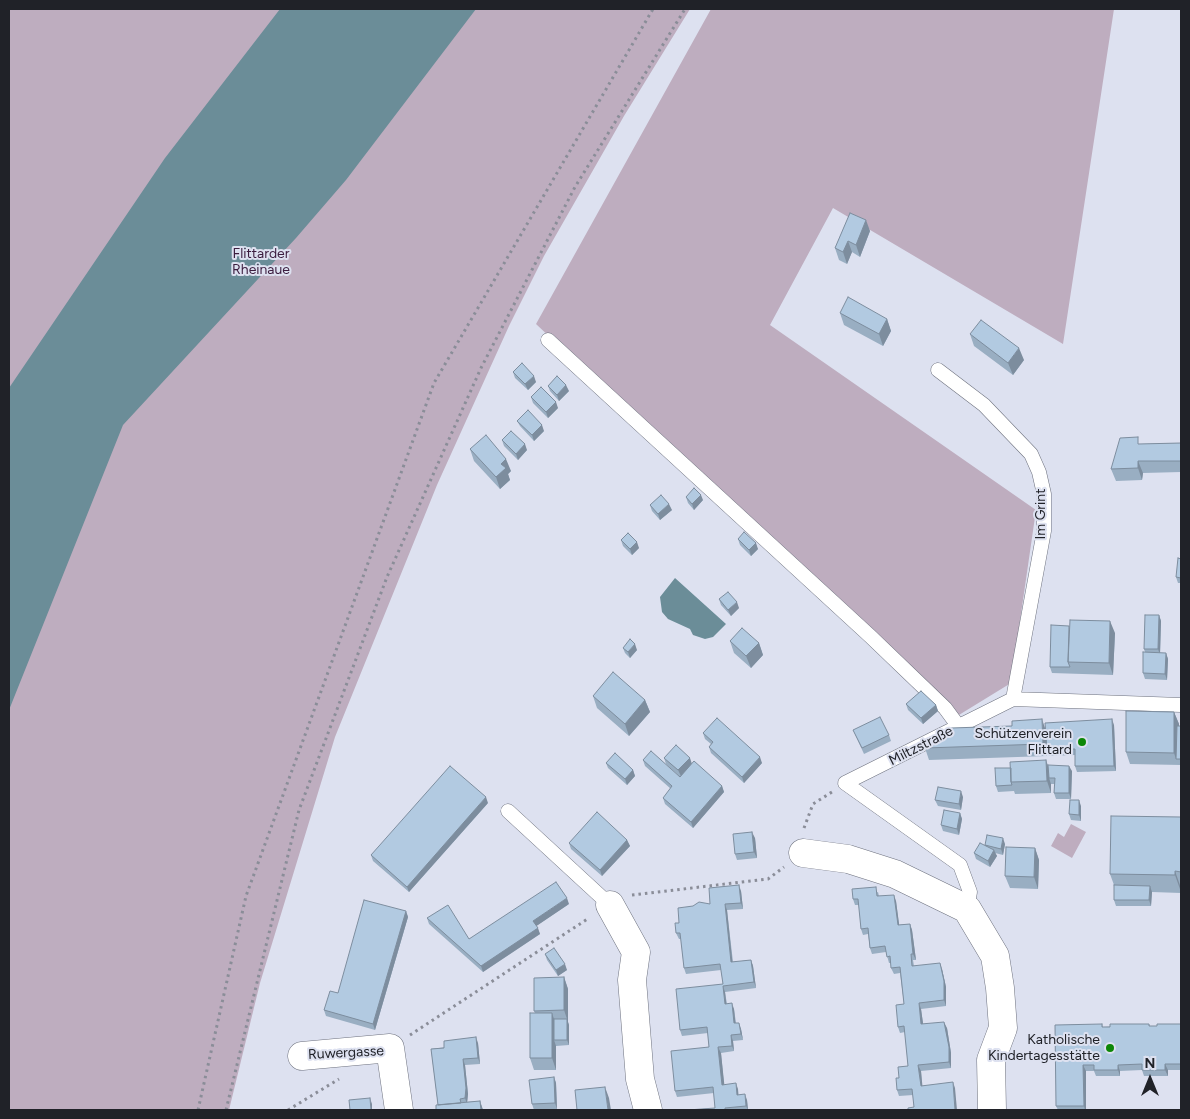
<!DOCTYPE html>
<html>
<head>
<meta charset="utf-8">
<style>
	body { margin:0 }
	#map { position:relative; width:1190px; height:1119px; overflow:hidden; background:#dde1f0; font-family:Figtree,sans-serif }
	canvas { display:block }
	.frame { position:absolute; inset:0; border:10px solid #202228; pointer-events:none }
	.north { position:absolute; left:1125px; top:1054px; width:50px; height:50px; -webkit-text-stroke:4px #dde1f0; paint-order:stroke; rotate:0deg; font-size:14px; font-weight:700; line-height:20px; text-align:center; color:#202228 }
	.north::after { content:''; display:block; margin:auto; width:18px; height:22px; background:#202228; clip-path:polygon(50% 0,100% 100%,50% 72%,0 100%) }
</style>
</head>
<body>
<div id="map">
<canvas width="1190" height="1119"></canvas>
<div class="frame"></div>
<div class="north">N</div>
</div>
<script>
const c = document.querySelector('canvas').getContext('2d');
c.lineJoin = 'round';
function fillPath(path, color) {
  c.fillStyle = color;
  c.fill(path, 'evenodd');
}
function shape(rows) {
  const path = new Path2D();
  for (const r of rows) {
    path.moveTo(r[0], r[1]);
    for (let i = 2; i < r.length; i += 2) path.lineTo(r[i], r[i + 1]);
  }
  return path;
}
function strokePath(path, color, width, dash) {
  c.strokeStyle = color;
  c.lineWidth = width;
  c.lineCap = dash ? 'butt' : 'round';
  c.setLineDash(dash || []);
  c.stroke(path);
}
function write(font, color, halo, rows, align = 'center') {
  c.font = font + ' Figtree,sans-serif';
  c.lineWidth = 4;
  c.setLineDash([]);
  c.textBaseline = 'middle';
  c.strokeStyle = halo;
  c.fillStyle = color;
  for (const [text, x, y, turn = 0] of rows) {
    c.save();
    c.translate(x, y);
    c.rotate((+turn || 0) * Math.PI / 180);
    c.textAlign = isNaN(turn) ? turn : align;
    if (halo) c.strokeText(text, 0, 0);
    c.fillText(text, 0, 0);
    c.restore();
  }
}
fillPath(shape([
	[9,9,690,9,624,116,544,256,509,326,437,485,335,737,260,983,229,1110,9,1110],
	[711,9,1114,9,1063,344,833,208,770,325,1036,510,1011,683,954,718,536,324],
	[1071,824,1086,832,1072,858,1051,846,1058,833,1064,837]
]), '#beadbf');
fillPath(shape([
	[280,9,476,9,346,180,296,238,123,425,9,710,9,388,165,158],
	[675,578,726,624,713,637,705,639,693,635,690,629,668,619,662,612,660,597]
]), '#6b8d98');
const service = shape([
	[548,340,870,636,945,708,959,727],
	[938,370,984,405,1031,454,1039,472,1044,494,1044,531,1013,699],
	[508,811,610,905],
	[967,909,970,892,960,865,845,783,1013,699,1181,705]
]);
const minor = shape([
	[803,853,848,859,895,874,967,909,995,956,1000,988,1003,1028,991,1060,992,1110],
	[610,905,636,952,632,980,640,1079,648,1110],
	[302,1056,390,1048,399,1110]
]);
strokePath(service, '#6d717e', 15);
strokePath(minor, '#6d717e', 29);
strokePath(shape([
	[804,828,813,804,832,792],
	[632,895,768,879,784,867],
	[410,1035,589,918],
	[198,1110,246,896,434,383,653,9],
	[226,1110,299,810,387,577,481,368,575,187,685,9],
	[288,1110,339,1079]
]), '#8a8d98', 3, [2.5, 4]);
strokePath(service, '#fff', 14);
strokePath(minor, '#fff', 28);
fillPath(shape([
	[850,213,870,231,860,257,852,252,847,264,839,260,835,248],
	[840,313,887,319,891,331,883,346,844,325],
	[970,334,1024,360,1013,375,974,346],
	[513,372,536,382,528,390,515,378],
	[548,386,569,391,559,401,550,391],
	[531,397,558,408,548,418,533,403],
	[517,421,544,431,534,441,520,426],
	[502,440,527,450,518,460,504,446],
	[1181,443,1181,472,1143,473,1142,480,1116,481,1111,469,1141,444],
	[470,449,511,471,508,474,510,480,500,489,474,461],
	[686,497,703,500,694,510,688,503],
	[650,505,672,510,660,520,652,511],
	[738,539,758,549,751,556,740,545],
	[621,540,639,548,632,555,623,546],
	[1181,559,1181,583,1178,583,1176,577],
	[719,599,739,608,731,616,721,605],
	[1159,615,1161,621,1160,653,1166,653,1168,659,1167,680,1145,679,1143,673,1145,652,1144,649],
	[1115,633,1113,675,1052,673,1050,667],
	[730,641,759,643,763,655,751,668,734,653],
	[623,648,637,650,630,658,625,653],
	[593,696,645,700,650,712,629,736,597,708],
	[906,704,936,705,938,711,923,724,908,710],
	[1174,712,1179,724,1179,726,1181,726,1181,765,1130,764,1126,752],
	[1114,725,1116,771,1077,772,1075,766,1075,755,1049,756,1047,750,1047,756,929,760,925,748,941,742,1046,730],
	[853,730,889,735,891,741,864,754],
	[703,733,762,763,744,783,711,753,709,747,711,744,705,739],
	[664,758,692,764,722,786,724,792,693,828,665,804,663,798,671,789,645,766,643,760,680,777,666,764],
	[1046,760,1048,766,1072,771,1071,799,1056,799,1054,793,1055,784,1051,784,1051,793,1015,794,1014,791,998,792,996,786,1011,768],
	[606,763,633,770,635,776,627,785,608,768],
	[963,797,961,810,938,806,935,800],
	[488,803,409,892,373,861,371,855],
	[1081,806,1081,821,1071,820,1069,814],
	[960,813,962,819,959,835,943,831,941,825],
	[1181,817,1181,893,1152,892,1151,906,1116,906,1114,900,1114,885,1110,874],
	[755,838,757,858,737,860,735,854],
	[627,840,630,846,602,876,571,849,569,843],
	[1005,844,1003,855,995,853,997,856,990,867,976,859,974,853,985,846,985,845],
	[1035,848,1039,860,1038,889,1010,888,1005,876],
	[741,891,743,909,727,910,733,962,751,960,753,966,756,988,725,992,727,1004,734,1009,736,1023,741,1029,743,1040,733,1041,734,1051,721,1053,724,1085,738,1089,738,1095,747,1100,748,1110,688,1110,715,1108,714,1093,677,1097,675,1091,709,1047,708,1033,682,1036,680,1030,723,984,721,970,686,974,684,968,681,939,679,939,676,933,679,923,710,904],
	[878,892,879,896,896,901,899,925,910,924,912,930,916,960,913,960,914,966,942,969,946,987,946,1006,921,1009,923,1024,947,1028,951,1053,951,1068,921,1071,922,1086,955,1088,914,1107,913,1095,899,1096,897,1090,899,1078,908,1066,905,1032,900,1033,898,1027,904,1004,900,973,894,974,891,968,891,963,889,963,886,952,872,954,870,948,868,934,863,935,861,929,859,905,855,905,853,899],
	[569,904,536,926,540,934,483,972,429,924,427,918,469,939],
	[406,911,408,917,375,1030,326,1016,324,1010],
	[545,954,567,970,558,976,547,960],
	[564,977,568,989,568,1022,569,1025,569,1045,556,1046,556,1070,534,1070,530,1058,535,1013,534,1011],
	[1102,1024,1103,1027,1149,1024,1150,1026,1157,1026,1181,1024,1181,1070,1168,1070,1168,1076,1144,1076,1142,1070,1120,1071,1120,1076,1096,1076,1094,1071,1086,1071,1086,1110,1058,1110,1056,1106],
	[478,1043,480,1064,465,1065,468,1094,467,1102,480,1101,483,1110,436,1110,438,1105,431,1049],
	[554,1077,556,1083,557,1109,534,1110,532,1104]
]), '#99aec2');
fillPath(shape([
	[866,220,870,231,860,257,856,245],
	[848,241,852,252,847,264,843,252],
	[887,319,891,331,883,346,879,334],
	[1019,348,1024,360,1013,375,1008,363],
	[534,376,536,382,528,390,525,384],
	[566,385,569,391,559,401,557,395],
	[556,402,558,408,548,418,546,412],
	[542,425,544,431,534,441,532,435],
	[525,444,527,450,518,460,516,454],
	[506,459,511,471,508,474,510,480,500,489,496,477,501,464],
	[1138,461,1143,473,1142,480,1138,468],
	[701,495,703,500,694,510,692,504],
	[669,504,672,510,660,520,658,514],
	[637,542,639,548,632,555,630,549],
	[756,543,758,549,751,556,749,550],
	[737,602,739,608,731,616,728,610],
	[1159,615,1161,621,1160,655,1158,649],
	[1110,621,1115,633,1113,675,1109,663],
	[759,643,763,655,751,668,746,656],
	[635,644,637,650,630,658,628,652],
	[1166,653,1168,659,1167,680,1165,674],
	[645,700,650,712,629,736,625,724],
	[936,705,938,711,923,724,921,718],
	[1174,712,1179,724,1178,759,1176,759,1174,753],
	[1042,719,1046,731,1047,756,1043,744],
	[1112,719,1114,725,1116,771,1114,766],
	[760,757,762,763,744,783,742,777],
	[690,758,692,764,681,776,678,770],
	[1046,760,1050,772,1049,778,1051,784,1051,793,1047,781],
	[1069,766,1072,771,1071,799,1069,793],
	[633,770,635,776,627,785,625,779],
	[722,786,724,792,693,828,691,822],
	[961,791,963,797,961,810,959,804],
	[486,797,488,803,409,892,407,887],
	[1079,800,1081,806,1081,821,1079,815],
	[960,813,962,819,959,835,957,829],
	[752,832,755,838,757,858,754,852],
	[1003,838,1005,844,1003,855,1001,849],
	[627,840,630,846,602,876,600,870],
	[1035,848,1039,860,1038,889,1034,877],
	[994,850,997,856,990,867,988,861],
	[1175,871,1181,888,1181,892,1175,875],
	[739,885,741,891,743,909,741,903],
	[1150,886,1152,892,1151,906,1149,900],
	[894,895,896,901,900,931,898,925],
	[567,898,569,904,535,927,533,921],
	[725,904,727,910,733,968,731,962],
	[406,911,408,917,375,1030,373,1024],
	[910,924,912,930,916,960,913,954],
	[538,928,540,934,483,972,481,966],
	[751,960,753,966,756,988,754,982],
	[940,963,942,969,946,987,946,1006,944,1000],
	[565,964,567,970,558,976,556,970],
	[564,977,568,989,568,1022,569,1025,569,1045,567,1040,567,1019,564,1010],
	[723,986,725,992,727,1010,725,1004],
	[732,1003,734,1009,736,1029,734,1023],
	[919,1003,921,1009,924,1030,921,1024],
	[552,1013,556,1025,554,1040,556,1046,556,1070,552,1058],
	[944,1022,947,1028,951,1053,951,1068,949,1062],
	[739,1023,741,1029,743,1040,741,1034],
	[731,1035,733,1041,734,1051,732,1046],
	[476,1037,478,1043,480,1064,478,1058],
	[718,1047,721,1053,725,1091,722,1085],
	[463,1059,465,1065,468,1094,467,1104,465,1098],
	[1165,1064,1168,1070,1168,1076,1165,1070],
	[918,1065,921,1071,923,1092,921,1086],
	[1083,1065,1086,1071,1086,1110,1085,1110,1084,1106],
	[1118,1065,1120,1071,1120,1076,1118,1070],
	[554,1077,556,1083,557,1109,555,1103],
	[953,1082,955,1088,957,1110,955,1110],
	[736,1083,738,1089,739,1101,737,1095],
	[605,1087,609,1098,611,1110,608,1110],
	[745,1094,747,1100,748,1110,746,1106],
	[370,1098,372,1104,372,1110,371,1110],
	[480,1101,483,1110,481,1110]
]), '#7d8d9e');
const building = shape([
	[850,213,866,220,856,245,848,241,843,252,835,248,850,213],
	[848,297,887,319,879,334,840,313,848,297],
	[981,320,1019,348,1008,363,970,334,981,320],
	[522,363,534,376,525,384,513,372,522,363],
	[557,376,566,385,557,395,548,386,557,376],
	[541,387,556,402,546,412,531,397,541,387],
	[528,410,542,425,532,435,517,421,528,410],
	[511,431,525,444,516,454,502,440,511,431],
	[486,435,506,459,501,464,506,468,496,477,470,449,486,435],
	[1138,437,1138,444,1181,443,1181,461,1138,461,1138,468,1111,469,1120,438,1138,437],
	[694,488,701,495,692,504,686,497,694,488],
	[661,495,669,504,658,514,650,505,661,495],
	[744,532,756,543,749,550,738,539,744,532],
	[628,533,637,542,630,549,621,540,628,533],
	[1178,558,1181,559,1181,578,1176,577,1178,558],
	[728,592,737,602,728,610,719,599,728,592],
	[1145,615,1159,615,1158,649,1144,649,1145,615],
	[1070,620,1110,621,1109,663,1068,662,1070,620],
	[1051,625,1069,626,1068,662,1070,667,1050,667,1051,625],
	[742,628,759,643,746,656,730,641,742,628],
	[630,639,635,644,628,652,623,648,630,639],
	[1143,652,1166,653,1165,674,1143,673,1143,652],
	[613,672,645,700,625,724,593,696,613,672],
	[921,691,936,705,921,718,906,704,921,691],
	[1126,711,1174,712,1174,753,1126,752,1126,711],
	[880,717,889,735,862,748,853,730,880,717],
	[717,718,760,757,742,777,709,747,713,742,703,733,717,718],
	[1042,719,1043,744,925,748,924,742,941,742,941,736,952,735,951,728,1012,726,1012,721,1042,719],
	[1112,719,1114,766,1075,766,1075,749,1047,750,1045,723,1112,719],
	[1177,726,1181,726,1181,759,1176,759,1177,726],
	[676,745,690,758,678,770,664,758,676,745],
	[651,751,680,777,694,761,722,786,691,822,663,798,672,786,643,760,651,751],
	[615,753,633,770,625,779,606,763,615,753],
	[1046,760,1047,781,1011,782,1010,762,1046,760],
	[1048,765,1069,766,1069,793,1054,793,1055,778,1049,778,1048,765],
	[450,766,486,797,407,887,371,855,450,766],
	[995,768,1011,768,1011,782,1012,785,996,786,995,768],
	[938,787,961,791,959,804,935,800,938,787],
	[1070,800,1079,800,1079,815,1069,814,1070,800],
	[944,810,960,813,957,829,941,825,944,810],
	[597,812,627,840,600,870,569,843,597,812],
	[1111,816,1181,817,1181,872,1175,871,1175,875,1110,874,1111,816],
	[752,832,754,852,735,854,733,834,752,832],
	[987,835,1003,838,1001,849,985,845,987,835],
	[980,843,994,850,988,861,974,853,980,843],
	[1006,847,1035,848,1034,877,1005,876,1006,847],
	[556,882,567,898,533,921,538,928,481,966,427,918,448,905,469,939,556,882],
	[739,885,741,903,725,904,731,962,751,960,754,982,723,986,725,1004,732,1003,734,1023,739,1023,741,1034,731,1035,732,1046,718,1047,722,1085,736,1083,737,1095,745,1094,746,1106,725,1108,725,1110,688,1110,715,1108,713,1087,675,1091,671,1051,709,1047,707,1027,680,1030,676,989,723,984,720,964,684,968,680,933,676,933,675,923,679,923,678,908,693,906,699,902,710,904,709,888,739,885],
	[1114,885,1150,886,1149,900,1114,900,1114,885],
	[876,887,877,896,894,895,898,925,910,924,913,954,911,954,912,966,940,963,944,981,944,1000,919,1003,921,1024,944,1022,949,1047,949,1062,918,1065,921,1086,953,1082,955,1110,908,1110,908,1108,914,1107,912,1089,897,1090,896,1078,899,1078,898,1067,908,1066,904,1026,898,1027,896,1005,904,1004,900,967,891,968,890,956,887,957,885,946,870,948,868,928,861,929,858,899,853,899,852,889,876,887],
	[364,900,406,911,373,1024,324,1010,330,991,338,993,364,900],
	[554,948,565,964,556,970,545,954,554,948],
	[564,977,564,1010,534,1011,534,978,564,977],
	[530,1013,552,1013,552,1058,530,1058,530,1013],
	[554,1019,567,1019,567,1040,554,1040,554,1019],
	[1102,1024,1102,1027,1110,1027,1110,1024,1149,1024,1149,1026,1157,1026,1157,1024,1181,1024,1181,1064,1165,1064,1165,1070,1142,1070,1142,1064,1118,1065,1118,1070,1094,1070,1094,1065,1083,1065,1084,1106,1056,1106,1055,1025,1102,1024],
	[476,1037,478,1058,463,1059,466,1088,465,1098,460,1099,461,1103,438,1105,431,1049,444,1048,444,1041,476,1037],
	[554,1077,555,1103,532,1104,529,1080,554,1077],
	[605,1087,608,1110,577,1110,575,1090,605,1087],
	[370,1098,371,1110,350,1110,349,1100,370,1098],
	[480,1101,481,1110,436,1110,436,1105,480,1101]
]);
fillPath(building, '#b2cae1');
strokePath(building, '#7d8d9e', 1);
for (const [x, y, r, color] of [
	[1082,742,5,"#0c8707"],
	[1110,1048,5,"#0c8707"]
]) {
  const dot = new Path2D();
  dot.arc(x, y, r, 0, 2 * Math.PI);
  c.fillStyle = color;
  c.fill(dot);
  strokePath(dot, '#dde1f0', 2);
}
write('14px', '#3c1d3f', '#dde1f0', [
	["Flittarder",261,254],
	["Rheinaue",261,270]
]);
write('14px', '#202228', '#dde1f0', [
	["Im Grint",1041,514,-90],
	["Miltzstraße",921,746,-27],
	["Ruwergasse",346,1053,-3]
]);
write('14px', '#202228', '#dde1f0', [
	["Schützenverein",1072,734],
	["Flittard",1072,750],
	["Katholische",1100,1040],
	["Kindertagesstätte",1100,1056]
], 'right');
</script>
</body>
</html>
